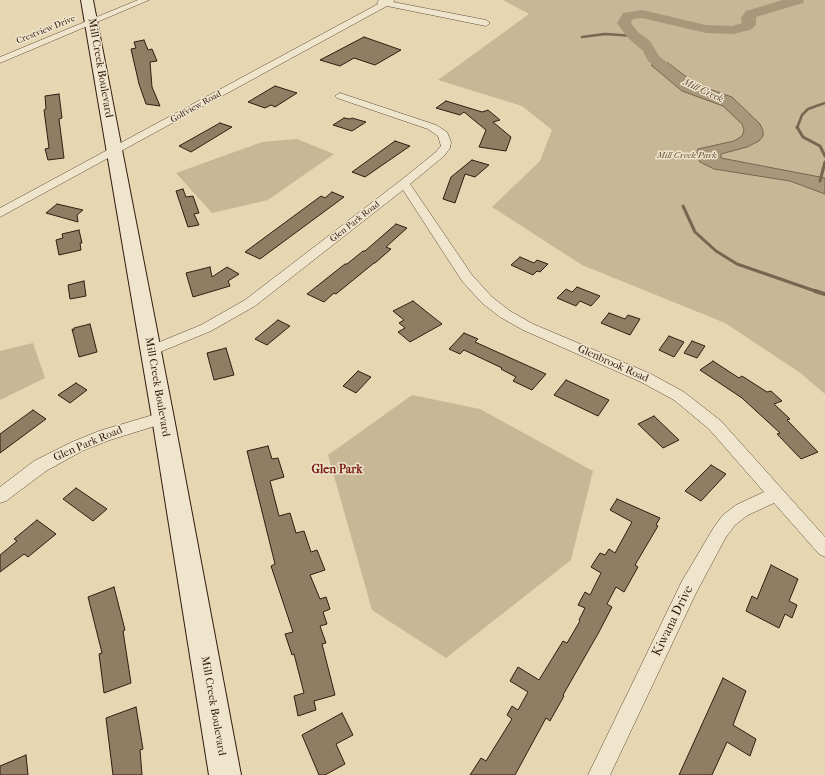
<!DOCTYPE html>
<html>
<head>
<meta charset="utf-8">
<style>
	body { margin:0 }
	canvas { display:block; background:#e6d7b2 }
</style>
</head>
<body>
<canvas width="825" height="775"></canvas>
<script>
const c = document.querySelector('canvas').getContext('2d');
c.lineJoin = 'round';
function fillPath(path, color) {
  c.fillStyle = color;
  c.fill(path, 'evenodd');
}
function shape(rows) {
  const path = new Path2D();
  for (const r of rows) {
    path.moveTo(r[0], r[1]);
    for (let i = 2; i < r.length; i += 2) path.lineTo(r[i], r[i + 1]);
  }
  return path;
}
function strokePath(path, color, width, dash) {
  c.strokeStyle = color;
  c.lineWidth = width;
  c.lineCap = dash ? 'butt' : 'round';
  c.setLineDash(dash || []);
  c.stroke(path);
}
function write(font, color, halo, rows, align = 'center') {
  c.font = font + ' "IM FELL French Canon",serif';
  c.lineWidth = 3;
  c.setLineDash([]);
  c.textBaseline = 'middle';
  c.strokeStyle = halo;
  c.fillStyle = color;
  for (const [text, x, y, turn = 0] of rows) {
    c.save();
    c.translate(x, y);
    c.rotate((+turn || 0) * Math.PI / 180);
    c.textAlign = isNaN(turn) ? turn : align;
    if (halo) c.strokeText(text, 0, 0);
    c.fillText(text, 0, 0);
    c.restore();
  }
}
fillPath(shape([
	[503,0,825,0,825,394,799,372,725,323,582,265,492,207,540,161,552,130,522,106,438,80,529,14],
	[297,139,334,154,268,200,212,213,176,173,262,142],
	[33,343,45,378,0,400,0,351],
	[412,395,480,409,593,471,571,560,446,658,372,610,328,455]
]), '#c8b796');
const water = shape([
	[668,63,697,85,732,97,760,124,763,131,763,136,759,141,747,147,721,154,721,158,825,178,825,194,790,181,714,169,700,162,696,156,698,149,734,141,742,136,744,130,742,124,723,106,682,91,651,65,668,63]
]);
fillPath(water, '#a9977b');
strokePath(water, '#7a6550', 1);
strokePath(shape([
	[582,37,605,34,635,36],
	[797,128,802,115,808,109,825,103]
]), '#7a6550', 2.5);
strokePath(shape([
	[797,127,803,137,820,146,825,156],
	[820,181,825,162],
	[683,206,695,232,716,251,737,264,818,292]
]), '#7a6550', 3);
strokePath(shape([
	[815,291,825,294]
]), '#7a6550', 4);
fillPath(shape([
	[783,0,804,0,803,3,756,17,756,24,754,27,750,30,733,34,706,33,642,18,633,19,631,23,638,32,650,41,659,56,690,81,693,84,690,87,685,89,680,87,648,61,643,51,628,38,617,23,623,13,642,10,706,25,733,26,742,23,741,18,746,11,783,0]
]), '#a9977b');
const building = shape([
	[364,37,401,50,375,65,354,58,340,66,320,60,364,37],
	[144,40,148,50,152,49,157,61,150,62,152,87,160,106,146,104,139,84,131,49,136,48,134,42,144,40],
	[275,86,297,93,275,107,271,105,265,108,248,102,275,86],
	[59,94,62,118,59,119,64,158,48,160,45,149,49,148,44,110,46,109,45,96,59,94],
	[446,101,482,112,488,110,500,120,493,122,511,137,506,151,479,147,486,130,464,112,460,115,436,108,446,101],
	[344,118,350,119,352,118,366,122,352,131,333,125,344,118],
	[220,123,232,127,191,152,179,146,220,123],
	[395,141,410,146,365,177,352,172,395,141],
	[472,160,489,165,475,177,465,174,455,203,443,199,451,177,472,160],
	[183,189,186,197,193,196,199,213,194,214,199,225,188,227,176,191,183,189],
	[332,192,344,197,260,259,245,252,321,196,325,198,332,192],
	[57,204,83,210,77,215,78,222,46,213,57,204],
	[396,224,407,228,386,247,391,249,375,263,374,263,336,294,334,293,324,302,307,294,345,264,347,264,363,251,365,251,396,224],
	[79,230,82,243,80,243,81,250,59,255,56,240,63,238,62,234,79,230],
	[520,257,534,263,537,260,548,264,540,272,537,271,533,275,511,265,520,257],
	[210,267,212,277,227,267,239,274,228,281,230,286,193,297,186,273,210,267],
	[84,281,86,296,70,299,68,285,84,281],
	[577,287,600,296,591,306,580,301,576,306,557,298,566,289,572,292,577,287],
	[413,301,442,324,410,342,398,332,405,328,399,323,404,320,393,311,413,301],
	[609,313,625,319,628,315,640,319,630,335,601,323,609,313],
	[278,320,290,326,267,345,255,339,278,320],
	[90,324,97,352,79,357,72,329,74,330,74,328,90,324],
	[464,333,478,339,475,342,546,374,532,390,513,381,516,377,501,369,502,368,464,350,460,354,449,349,464,333],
	[669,336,684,342,674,357,659,350,669,336],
	[692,341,705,346,697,358,684,353,692,341],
	[226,348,234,375,214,380,207,353,226,348],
	[713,361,739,378,742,376,767,392,771,391,782,401,774,404,790,419,787,420,818,452,801,459,777,434,780,433,742,398,700,370,713,361],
	[358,371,371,377,356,393,343,386,358,371],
	[566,380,609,400,598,416,554,395,566,380],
	[76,383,87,390,70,403,58,395,76,383],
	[33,410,46,419,0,453,0,434,33,410],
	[654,416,679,440,663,448,638,424,654,416],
	[268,446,272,459,278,458,284,477,270,481,279,516,290,513,296,533,304,531,311,552,317,550,325,570,310,575,320,599,326,597,330,609,323,612,327,624,320,626,326,643,322,644,335,695,314,701,316,710,298,716,294,696,304,693,294,654,292,655,285,634,293,632,271,566,275,564,247,451,268,446],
	[711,465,726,474,701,501,685,491,711,465],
	[76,488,107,509,93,521,63,499,76,488],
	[617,499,660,518,656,525,658,526,635,565,638,567,624,592,616,587,607,604,612,607,599,632,563,695,564,696,550,721,546,718,515,775,470,775,481,758,486,761,512,719,507,715,512,706,518,710,528,692,510,681,518,667,539,680,563,641,567,643,580,621,579,620,585,608,578,605,585,592,590,595,601,573,591,567,600,553,605,555,609,549,615,553,632,522,610,510,617,499],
	[37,520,56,534,28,557,24,554,0,572,0,555,17,541,14,539,37,520],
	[771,565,798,579,789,601,797,605,792,618,785,614,779,628,746,611,752,596,757,599,771,565],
	[114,587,125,630,123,631,131,683,104,693,99,654,102,653,88,597,114,587],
	[723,678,746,691,733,725,756,739,750,756,727,742,712,775,679,775,723,678],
	[136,707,143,749,140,750,142,775,113,775,106,718,136,707],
	[342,713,353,735,336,744,345,764,325,775,319,775,302,735,342,713],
	[26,755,28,775,0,775,0,766,26,755]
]);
fillPath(building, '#917d64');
strokePath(building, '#341b10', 1);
const street = shape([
	[138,0,149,0,0,63,0,57,138,0],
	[379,0,395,0,393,2,486,20,490,23,486,26,387,6,0,217,0,208,378,4,377,2,379,0],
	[340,93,436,125,447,132,451,142,450,148,444,156,410,184,472,275,492,297,510,311,533,324,651,374,684,392,721,421,825,537,825,557,819,554,774,503,748,515,735,525,726,537,696,593,610,775,588,775,682,581,714,527,723,515,736,505,764,492,709,429,674,400,641,382,523,330,500,317,482,303,462,281,403,190,255,306,211,331,155,354,150,356,145,354,143,351,145,348,201,325,245,300,400,181,436,152,441,146,438,136,428,129,337,98,335,96,340,93],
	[163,412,168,414,171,418,168,422,110,440,84,450,46,471,6,501,0,503,0,487,34,461,72,442,99,431,163,412]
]);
const secondary = shape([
	[81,0,93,0,174,418,241,775,209,775,152,418,81,0]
]);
strokePath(street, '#604a38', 1);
strokePath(secondary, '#341b10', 2);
fillPath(street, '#efe5cd');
fillPath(secondary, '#efe5cd');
write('9px', '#341b10', '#efe5cd', [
	["Crestview Drive",46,30,-22],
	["Golfview Road",196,107,-29],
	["Glen Park Road",355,222,-38]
]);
write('italic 9px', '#604a38', '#efe5cd', [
	["Mill Creek Park",687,156]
]);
write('italic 10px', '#5d4635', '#efe5cd', [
	["Mill Creek",703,91,25]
]);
write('11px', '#341b10', '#efe5cd', [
	["Mill Creek Boulevard",100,68,80],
	["Glenbrook Road",613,364,24],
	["Mill Creek Boulevard",157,387,80],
	["Glen Park Road",88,444,-23],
	["Mill Creek Boulevard",213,706,80]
]);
write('bold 12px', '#7a1f14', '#efe5cd', [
	["Glen Park",337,470]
]);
write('13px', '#341b10', '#efe5cd', [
	["Kiwana Drive",673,621,-64]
]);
</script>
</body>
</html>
